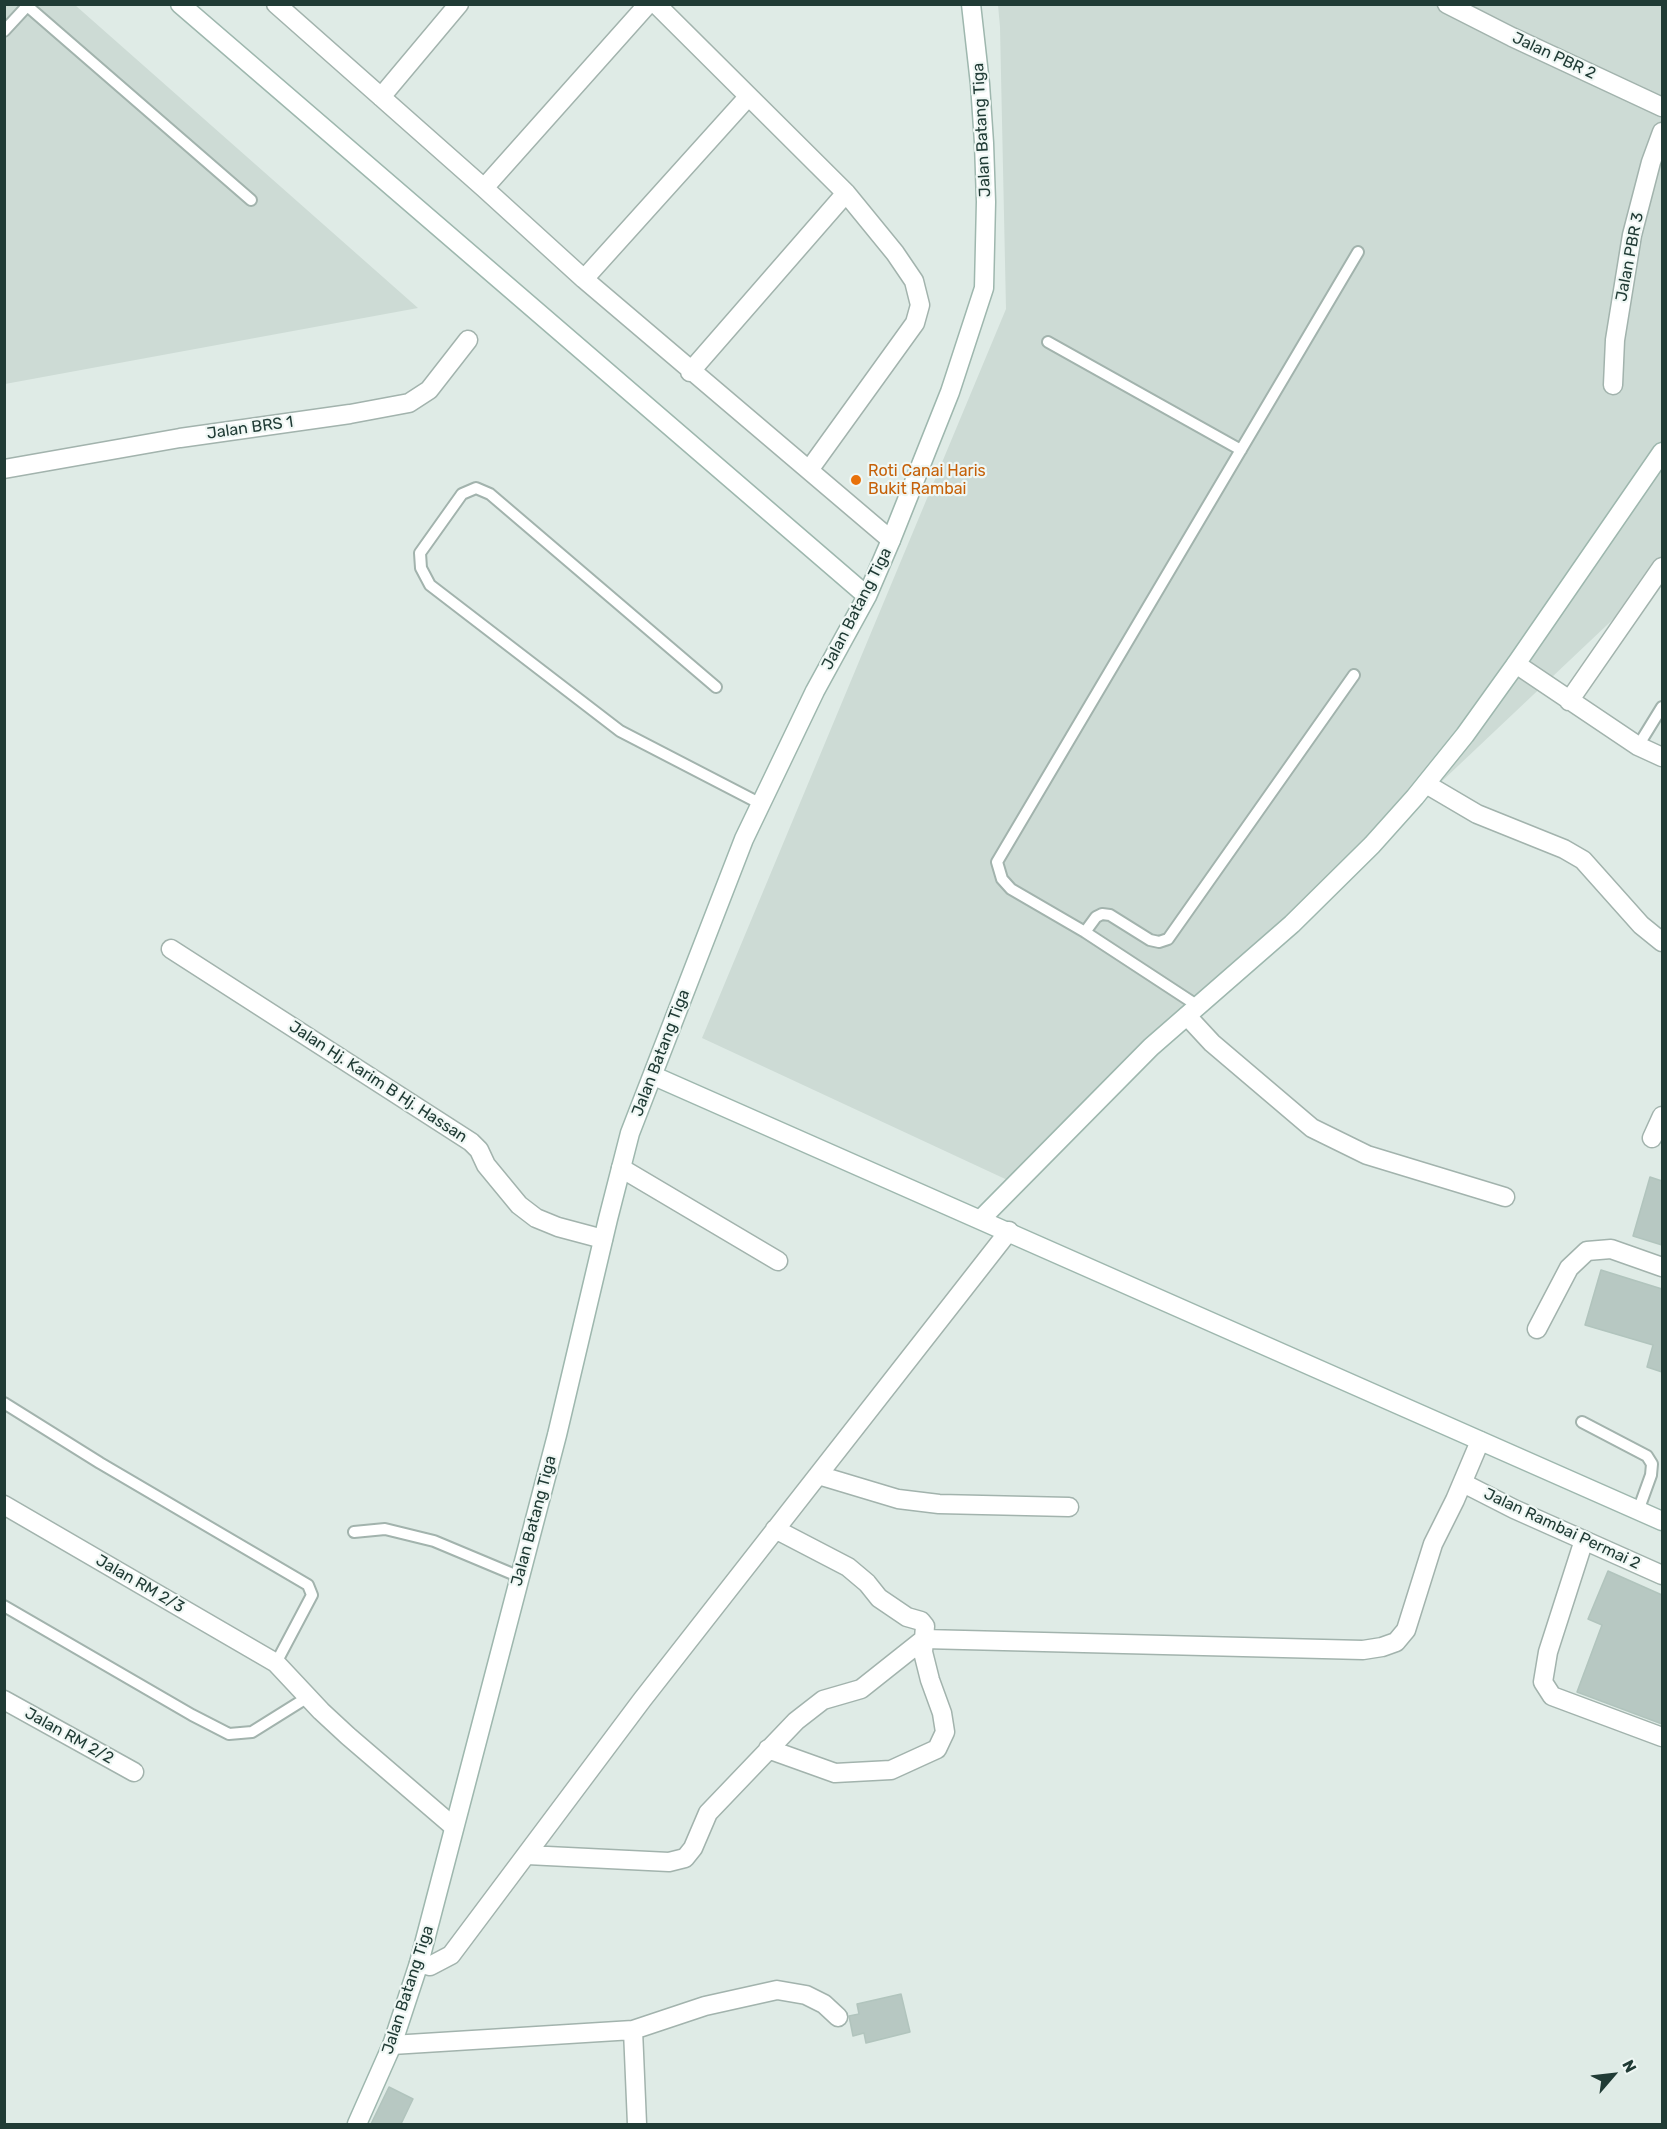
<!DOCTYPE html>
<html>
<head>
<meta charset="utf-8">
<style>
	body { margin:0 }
	#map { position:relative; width:1667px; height:2129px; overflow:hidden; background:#dfebe6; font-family:Rubik,sans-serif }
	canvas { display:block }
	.frame { position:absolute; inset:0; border:6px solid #203b35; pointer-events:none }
	.north { position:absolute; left:1583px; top:2045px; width:60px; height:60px; -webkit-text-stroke:4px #eff7f4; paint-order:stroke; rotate:62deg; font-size:16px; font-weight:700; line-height:24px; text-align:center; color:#203b35 }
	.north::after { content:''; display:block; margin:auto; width:21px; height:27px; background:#203b35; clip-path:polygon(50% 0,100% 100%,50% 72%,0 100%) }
</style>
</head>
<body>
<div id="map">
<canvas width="1667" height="2129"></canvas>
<div class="frame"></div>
<div class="north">N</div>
</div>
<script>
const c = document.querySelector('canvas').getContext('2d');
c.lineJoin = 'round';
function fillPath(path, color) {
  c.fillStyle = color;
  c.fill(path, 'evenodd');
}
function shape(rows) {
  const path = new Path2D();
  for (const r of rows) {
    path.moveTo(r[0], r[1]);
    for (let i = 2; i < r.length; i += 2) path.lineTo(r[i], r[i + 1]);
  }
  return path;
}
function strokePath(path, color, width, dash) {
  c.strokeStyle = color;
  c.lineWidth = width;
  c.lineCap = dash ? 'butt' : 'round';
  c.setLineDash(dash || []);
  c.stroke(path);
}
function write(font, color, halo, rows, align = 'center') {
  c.font = font + ' Rubik,sans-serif';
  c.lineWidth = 4.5;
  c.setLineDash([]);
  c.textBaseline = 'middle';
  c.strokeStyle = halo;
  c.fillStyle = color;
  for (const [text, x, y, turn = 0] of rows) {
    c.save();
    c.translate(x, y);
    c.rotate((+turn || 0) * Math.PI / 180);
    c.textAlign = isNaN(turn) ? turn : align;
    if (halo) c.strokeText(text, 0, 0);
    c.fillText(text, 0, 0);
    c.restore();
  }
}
fillPath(shape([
	[5,5,75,5,418,308,5,384],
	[998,5,1662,5,1662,573,1016,1184,702,1038,1006,309,1000,27]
]), '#cddbd5');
const building = shape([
	[1650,1177,1662,1181,1662,1245,1633,1236,1650,1177],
	[1601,1270,1662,1289,1662,1372,1647,1367,1653,1345,1585,1325,1601,1270],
	[1608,1571,1662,1595,1662,1724,1577,1692,1602,1625,1588,1619,1608,1571],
	[901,1994,910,2032,866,2043,864,2033,853,2036,849,2016,859,2014,857,2004,901,1994],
	[389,2087,413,2099,401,2124,371,2124,389,2087]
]);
fillPath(building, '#b7c8c2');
strokePath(building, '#b1c4bd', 1.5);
const lane = shape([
	[25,4,251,200],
	[4,31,29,4],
	[1048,342,1241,450],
	[716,687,490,494,476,488,462,494,420,553,421,568,430,585,620,731,761,804],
	[1638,746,1662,707],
	[1085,932,1096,917,1102,914,1110,915,1150,940,1159,942,1168,939,1354,675],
	[1198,1006,1085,932,1011,889,1002,879,997,862,1358,252],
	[4,1403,100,1463,308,1585,312,1595,276,1663],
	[1582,1422,1647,1456,1652,1464,1651,1475,1638,1511],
	[354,1532,385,1529,434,1541,520,1577],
	[4,1606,192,1715,229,1734,252,1732,308,1697]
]);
const street = shape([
	[276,4,484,188,584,279,891,540],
	[656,4,846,193,895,253,914,281,920,305,915,323,809,470],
	[1447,4,1512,37,1662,107],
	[381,97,459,4],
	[484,188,648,4],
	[584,279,748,97],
	[690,372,846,193],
	[1613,385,1615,340,1632,235,1651,162,1662,132],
	[4,469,180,438,350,414,409,403,429,390,468,340],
	[1516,664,1638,746,1662,757],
	[1569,701,1662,567],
	[1426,784,1477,814,1564,849,1583,860,1641,925,1662,942],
	[171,949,471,1142,479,1150,486,1165,519,1205,536,1218,558,1227,603,1239],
	[1187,1016,1212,1043,1312,1128,1367,1155,1505,1197],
	[1652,1138,1662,1116],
	[621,1168,778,1261],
	[1537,1329,1569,1268,1587,1251,1611,1249,1662,1267],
	[818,1475,898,1499,939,1504,1069,1507],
	[1463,1483,1514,1509,1662,1575],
	[4,1505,276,1663,321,1711,348,1736,454,1827],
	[1584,1540,1548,1652,1543,1682,1552,1696,1662,1737],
	[4,1700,134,1772],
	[768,1749,835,1773,891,1770,937,1749,945,1732,942,1713,930,1680,923,1652,925,1626,921,1621,907,1617,879,1598,867,1583,848,1567,775,1529],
	[527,1855,669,1862,685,1858,693,1848,708,1813,796,1721,823,1700,861,1689,924,1639,1363,1650,1382,1647,1396,1642,1406,1630,1433,1544,1455,1500,1480,1441],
	[419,1963,430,1966,451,1955,642,1700,1009,1231],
	[633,2030,637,2124],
	[392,2045,633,2030,705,2006,777,1990,806,1995,824,2004,838,2017]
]);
const secondary = shape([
	[180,4,867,596],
	[654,1076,1662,1521],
	[981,1219,1151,1047,1292,924,1372,845,1415,797,1465,735,1516,664,1662,452],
	[357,2124,392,2045,419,1963,557,1435,608,1219,630,1133,744,839,815,691,867,596,891,540,950,392,984,288,986,202,984,143,980,84,971,4]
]);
strokePath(lane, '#a2b3ad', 14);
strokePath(street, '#a2b3ad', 21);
strokePath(secondary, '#9eb7ae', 21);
strokePath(lane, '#fff', 10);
strokePath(street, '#fff', 18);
strokePath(secondary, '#fff', 18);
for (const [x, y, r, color] of [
	[856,480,6,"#e8710a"]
]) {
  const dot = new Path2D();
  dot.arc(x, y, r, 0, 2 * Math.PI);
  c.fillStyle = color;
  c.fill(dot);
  strokePath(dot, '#eff7f4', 2);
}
write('16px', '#203b35', '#eff7f4', [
	["Jalan PBR 2",1554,56,25],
	["Jalan Batang Tiga",982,130,-93],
	["Jalan PBR 3",1630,257,-79],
	["Jalan BRS 1",250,428,-8],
	["Jalan Batang Tiga",857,609,-63],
	["Jalan Batang Tiga",661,1053,-69],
	["Jalan Hj. Karim B Hj. Hassan",378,1082,33],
	["Jalan Batang Tiga",534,1521,-75],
	["Jalan Rambai Permai 2",1562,1529,25],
	["Jalan RM 2/3",140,1584,30],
	["Jalan RM 2/2",69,1736,29],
	["Jalan Batang Tiga",408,1990,-72]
]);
write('16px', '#c56008', '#eff7f4', [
	["Roti Canai Haris",868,471],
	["Bukit Rambai",868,489]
], 'left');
</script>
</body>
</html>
